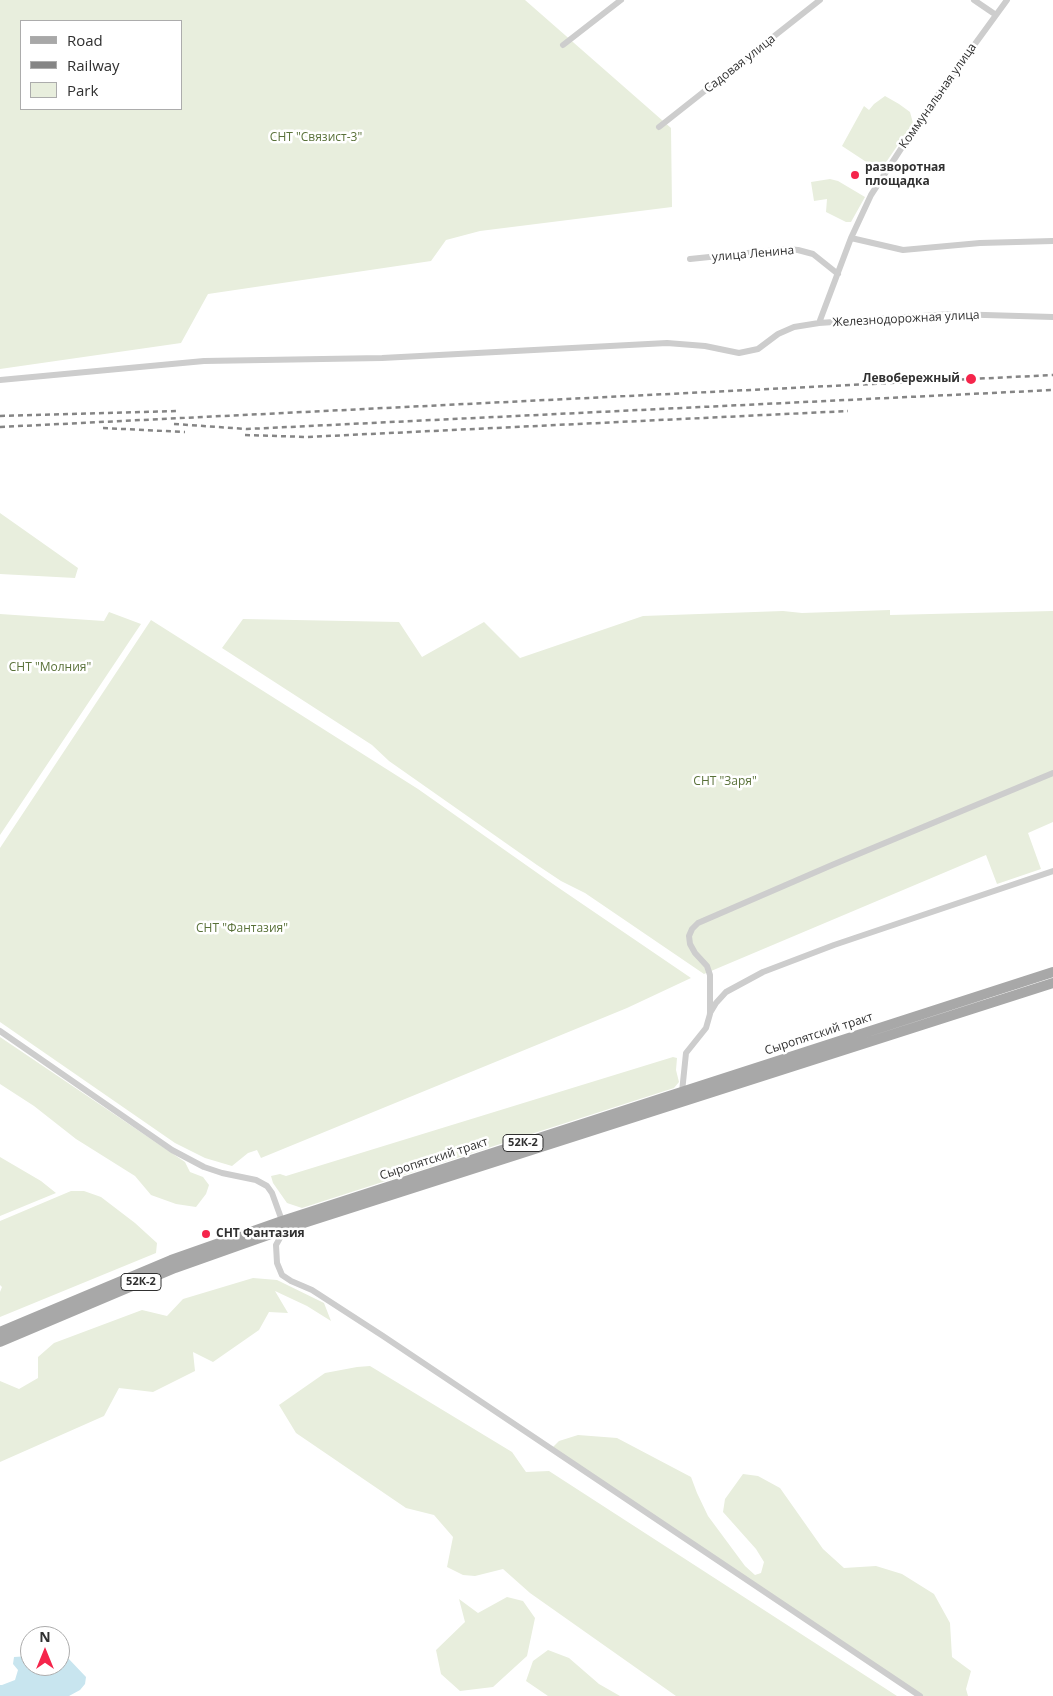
<!DOCTYPE html>
<html>
<head>
<meta charset="utf-8">
<style>
	body { margin:0 }
	#map { position:relative; width:1053px; height:1696px; overflow:hidden; background:#fff; font-family:"Open Sans",sans-serif }
	canvas { display:block }
	.legend { position:absolute; left:20px; top:20px; width:162px; height:90px; box-sizing:border-box; background:#fff; border:1px solid #acacac; margin:0; padding:6px 9px; list-style:none; font-size:15px; color:#303030 }
	.legend li { display:flex; align-items:center; gap:10px; height:25px }
	.legend b { width:25px; border:1px solid #acacac }
	.north { position:absolute; left:20px; top:1626px; width:50px; height:50px; box-sizing:border-box; background:#fff; border:1px solid #acacac; border-radius:50%; rotate:0deg; font-size:14px; font-weight:700; line-height:20px; text-align:center; color:#303030 }
	.north::after { content:''; display:block; margin:auto; width:18px; height:22px; background:#f5254b; clip-path:polygon(50% 0,100% 100%,50% 72%,0 100%) }
</style>
</head>
<body>
<div id="map">
<canvas width="1053" height="1696"></canvas>
<ul class="legend">
<li><b style="height:6px;background:#a8a8a8"></b>Road</li>
<li><b style="height:6px;background:#858585"></b>Railway</li>
<li><b style="height:14px;background:#e8eedd"></b>Park</li>
</ul>
<div class="north">N</div>
</div>
<script>
const c = document.querySelector('canvas').getContext('2d');
c.lineJoin = 'round';
function fillPath(path, color) {
  c.fillStyle = color;
  c.fill(path, 'evenodd');
}
function shape(rows) {
  const path = new Path2D();
  for (const r of rows) {
    path.moveTo(r[0], r[1]);
    for (let i = 2; i < r.length; i += 2) path.lineTo(r[i], r[i + 1]);
  }
  return path;
}
function strokePath(path, color, width, dash) {
  c.strokeStyle = color;
  c.lineWidth = width;
  c.lineCap = dash ? 'butt' : 'round';
  c.setLineDash(dash || []);
  c.stroke(path);
}
function write(font, color, halo, rows, align = 'center') {
  c.font = font + ' "Open Sans",sans-serif';
  c.lineWidth = 5;
  c.setLineDash([]);
  c.textBaseline = 'middle';
  c.strokeStyle = halo;
  c.fillStyle = color;
  for (const [text, x, y, turn = 0] of rows) {
    c.save();
    c.translate(x, y);
    c.rotate((+turn || 0) * Math.PI / 180);
    c.textAlign = isNaN(turn) ? turn : align;
    if (halo) c.strokeText(text, 0, 0);
    c.fillText(text, 0, 0);
    c.restore();
  }
}
fillPath(shape([
	[0,0,525,0,671,128,672,207,480,231,446,240,431,261,208,294,181,343,0,369],
	[21,21,181,21,181,109,21,109],
	[885,96,899,104,910,112,913,123,880,171,842,146,864,106,869,110,874,104],
	[830,179,838,181,865,197,851,222,846,222,826,212,827,199,814,201,811,182],
	[0,513,78,568,75,578,0,574],
	[890,610,890,615,1053,611,1053,822,1028,833,1041,869,997,884,986,855,704,974,585,893,561,881,537,865,389,761,372,745,222,648,243,619,399,622,422,657,484,622,520,658,643,616,783,611,802,613],
	[109,612,141,624,0,835,0,614,104,621],
	[151,620,418,789,553,884,691,978,627,1008,261,1158,257,1150,248,1153,232,1166,205,1158,175,1143,0,1022,0,848],
	[0,1037,185,1162,190,1172,203,1177,209,1185,206,1194,196,1207,176,1204,151,1195,135,1176,76,1139,34,1106,0,1084],
	[673,1057,677,1058,676,1070,679,1082,674,1088,302,1208,287,1203,273,1183,271,1176,280,1174,286,1176],
	[0,1157,41,1181,56,1193,0,1216],
	[71,1191,84,1191,101,1197,135,1223,157,1243,156,1253,0,1317,0,1292,2,1287,0,1285,0,1221],
	[253,1278,277,1280,324,1303,331,1321,307,1306,275,1291,288,1313,269,1312,259,1330,213,1362,193,1352,195,1371,153,1392,119,1388,104,1416,0,1462,0,1381,19,1389,38,1378,38,1357,54,1343,142,1310,167,1316,183,1299],
	[370,1366,512,1452,526,1472,549,1471,897,1696,676,1696,530,1593,503,1569,475,1576,463,1575,447,1567,453,1537,434,1515,406,1508,296,1433,279,1405,325,1373,357,1367],
	[578,1435,617,1438,691,1477,697,1493,708,1516,745,1566,755,1575,761,1573,764,1562,756,1549,723,1512,725,1499,743,1474,758,1476,780,1488,823,1549,844,1568,876,1566,902,1574,934,1594,950,1623,952,1657,971,1671,966,1689,968,1696,922,1696,551,1449,559,1441],
	[507,1597,523,1601,535,1618,527,1656,493,1687,460,1691,441,1674,436,1650,465,1622,459,1599,478,1613],
	[548,1650,569,1658,599,1684,620,1696,548,1696,526,1681,533,1661]
]), '#e8eedd');
fillPath(shape([
	[60,1654,67,1657,86,1677,85,1684,80,1690,69,1696,0,1696,0,1685,2,1685,15,1680,18,1670,13,1664,14,1657,30,1656,30,1666,60,1666]
]), '#c8e5ef');
strokePath(shape([
	[974,0,996,15],
	[563,45,621,0],
	[659,127,820,0],
	[851,238,903,250,980,243,1053,241],
	[690,259,787,249,798,250,813,254,838,274],
	[819,323,951,314,1053,317],
	[0,380,204,361,382,358,667,343,705,346,739,353,758,349,778,334,794,327,819,323,851,238,871,195,921,118,1007,0],
	[710,1013,716,1003,726,992,763,972,834,945,1053,871],
	[0,1031,172,1150,204,1167,222,1173,256,1180,267,1186,272,1193,285,1229,276,1245,277,1263,282,1275,291,1281,312,1290,383,1336,920,1696],
	[682,1092,686,1053,706,1028,710,1014,710,975,707,966,695,953,690,944,689,936,692,929,698,923,832,865,1053,773]
]), '#cdcdcd', 6);
strokePath(shape([
	[0,1332,171,1260,282,1221,1053,972],
	[0,1342,175,1268,285,1229,1053,983]
]), '#a8a8a8', 10);
strokePath(shape([
	[0,416,176,411],
	[174,424,247,429,1053,390],
	[0,427,1053,375],
	[103,428,185,432],
	[245,435,307,437,848,411]
]), '#858585', 2.5, [5, 4]);
for (const [x, y, r, color] of [
	[855,175,5,"#f5254b"],
	[971,379,6,"#f5254b"],
	[206,1234,5,"#f5254b"]
]) {
  const dot = new Path2D();
  dot.arc(x, y, r, 0, 2 * Math.PI);
  c.fillStyle = color;
  c.fill(dot);
  strokePath(dot, '#fff', 2);
}
for (const [x, y, w] of [
	[523,1143,40],
	[141,1282,40]
]) {
  const box = new Path2D();
  box.roundRect(x - w / 2, y - 8.5, w, 17, 4);
  c.fillStyle = '#fff';
  c.fill(box);
  strokePath(box, '#303030', 1);
}
write('bold 11px', '#303030', null, [
	["52К-2",523,1143],
	["52К-2",141,1282]
]);
write('12px', '#303030', '#fff', [
	["Садовая улица",740,64,-38],
	["Коммунальная улица",938,96,-55],
	["улица Ленина",753,254,-5],
	["Железнодорожная улица",906,319,-3],
	["Сыропятский тракт",819,1034,-18],
	["Сыропятский тракт",434,1159,-18]
]);
write('12px', '#597139', '#fff', [
	["СНТ \"Связист-3\"",316,138],
	["СНТ \"Молния\"",50,668],
	["СНТ \"Заря\"",725,782],
	["СНТ \"Фантазия\"",242,929]
]);
write('bold 12px', '#303030', '#fff', [
	["разворотная",865,168],
	["площадка",865,182],
	["Левобережный",960,379,"right"],
	["СНТ Фантазия",216,1234]
], 'left');
</script>
</body>
</html>
